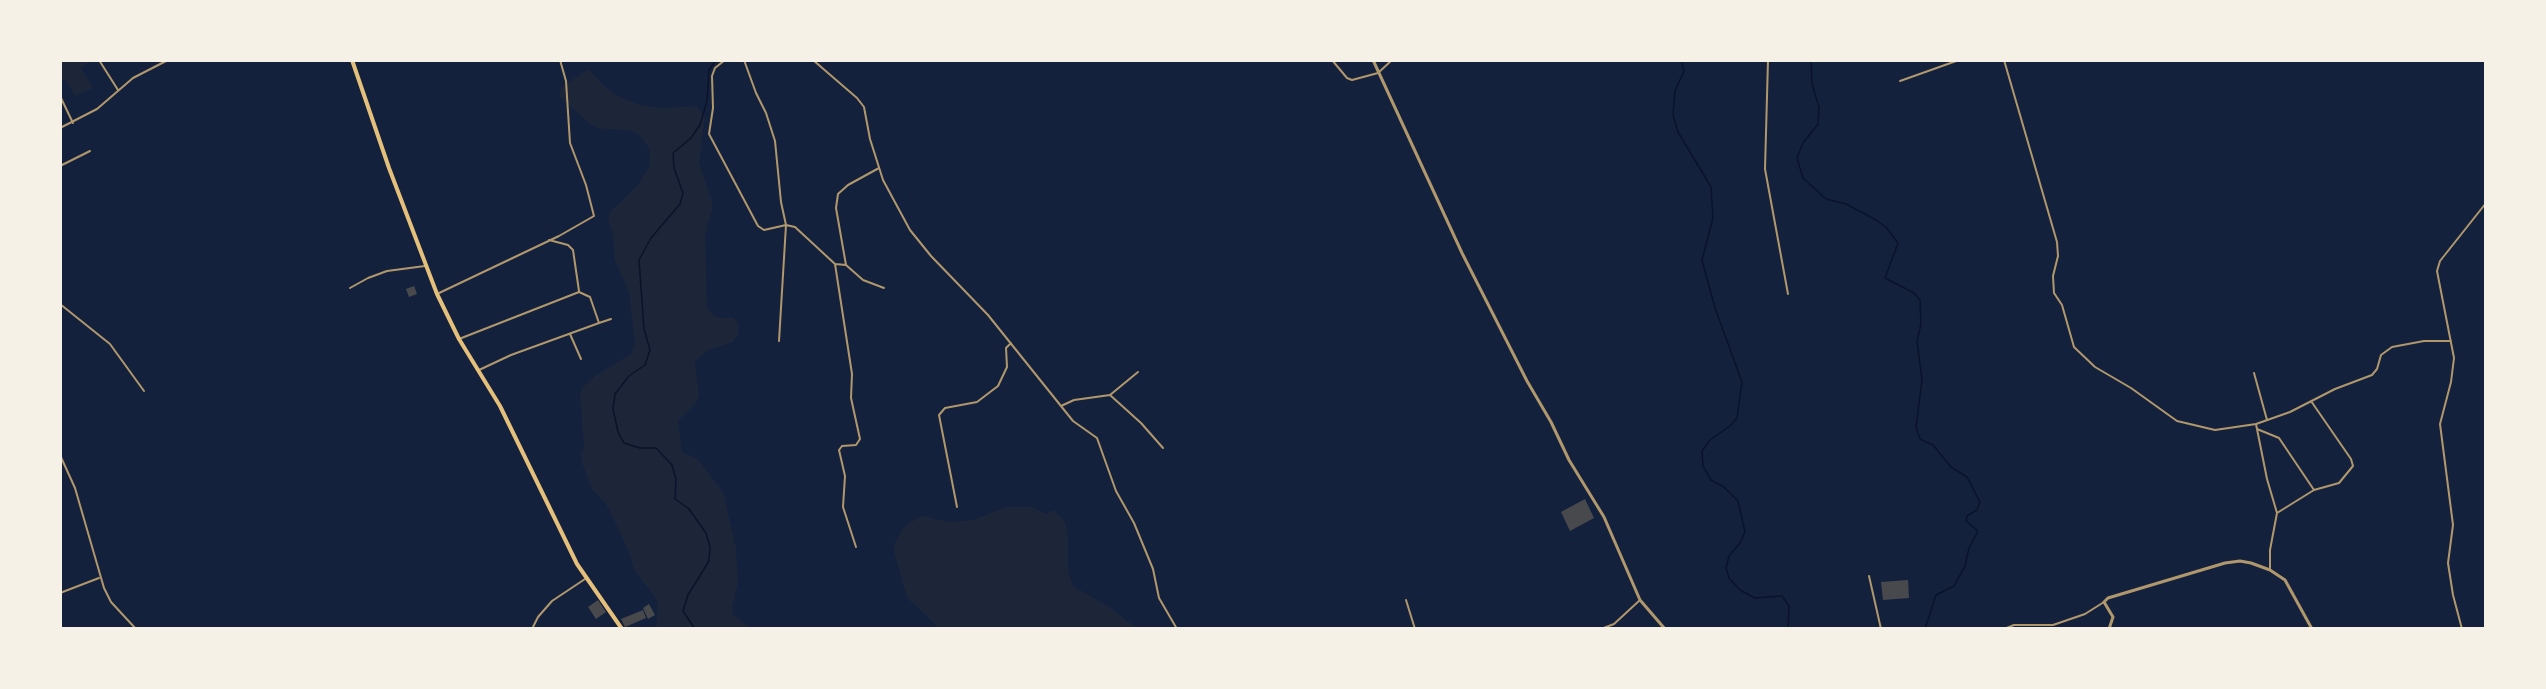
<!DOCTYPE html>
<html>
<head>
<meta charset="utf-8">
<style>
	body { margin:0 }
	#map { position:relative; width:2546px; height:689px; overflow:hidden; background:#14213d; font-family:Raleway,sans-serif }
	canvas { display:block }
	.frame { position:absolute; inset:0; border:62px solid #f6f1e7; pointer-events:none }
</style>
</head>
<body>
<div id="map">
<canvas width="2546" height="689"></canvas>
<div class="frame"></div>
</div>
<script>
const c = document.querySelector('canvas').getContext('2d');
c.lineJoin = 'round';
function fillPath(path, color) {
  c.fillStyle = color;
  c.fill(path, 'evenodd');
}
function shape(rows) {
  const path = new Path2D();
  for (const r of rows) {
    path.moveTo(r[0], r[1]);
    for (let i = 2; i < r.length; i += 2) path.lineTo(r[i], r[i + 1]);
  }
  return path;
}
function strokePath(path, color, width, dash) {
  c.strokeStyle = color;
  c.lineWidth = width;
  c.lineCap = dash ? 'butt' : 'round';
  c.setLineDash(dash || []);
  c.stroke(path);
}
fillPath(shape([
	[60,60,88,60,89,62,81,68,93,88,75,96,65,79,60,81],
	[588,69,612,93,627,100,644,106,666,108,696,106,705,116,699,163,712,201,712,210,705,236,707,306,711,313,718,318,734,318,739,325,738,335,733,342,708,350,695,361,699,395,696,403,678,421,682,452,697,458,723,492,736,548,738,582,732,607,733,615,752,629,656,629,658,602,634,569,628,550,608,507,592,489,582,463,581,454,584,447,580,396,582,388,596,375,631,354,635,346,629,293,615,260,613,235,608,219,610,212,637,186,650,165,650,150,640,136,632,131,598,128,590,124,559,96,561,88],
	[1007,507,1032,507,1046,514,1054,510,1065,522,1068,537,1068,571,1073,586,1106,605,1138,629,940,629,907,598,894,551,895,542,903,528,917,518,924,516,949,522,972,520]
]), '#1d2539');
strokePath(shape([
	[1681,60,1684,71,1675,91,1673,115,1678,132,1711,187,1713,218,1702,260,1715,308,1742,382,1737,418,1730,426,1710,440,1702,451,1703,466,1711,480,1724,487,1738,501,1745,532,1740,543,1729,556,1726,568,1729,578,1740,590,1755,598,1782,596,1789,606,1788,629],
	[1811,60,1812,84,1819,107,1818,124,1803,143,1797,158,1803,178,1826,199,1846,204,1876,220,1886,227,1898,243,1885,278,1914,293,1920,300,1921,324,1917,341,1922,380,1916,427,1920,439,1933,445,1951,467,1967,477,1980,502,1977,510,1967,516,1966,521,1978,531,1969,548,1965,566,1954,586,1936,595,1925,629],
	[695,629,683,611,688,595,709,561,710,547,706,533,689,509,675,499,676,479,672,465,656,448,640,448,624,443,618,432,613,409,615,394,629,376,645,365,650,350,644,329,639,260,651,238,680,204,683,193,674,168,673,153,691,138,700,125,707,101,709,70,716,60]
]), '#0b132b', 1.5);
fillPath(shape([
	[414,286,417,294,409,297,406,289],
	[1585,499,1594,518,1570,531,1561,512],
	[1908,580,1909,598,1883,600,1881,582],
	[598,600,606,612,596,619,588,607],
	[649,604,655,615,648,619,643,608],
	[643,610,646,618,625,627,621,619]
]), '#48494c');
strokePath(shape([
	[99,60,118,90],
	[725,60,715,68,712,76,713,108,709,134,758,226,764,230,786,225,795,227,835,264,846,265,863,280,884,288],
	[744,60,756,93,766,113,775,141,781,202,786,225,779,341],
	[813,60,857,98,864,107,870,139,883,180,910,230,931,256,988,315,1073,421,1097,438,1116,491,1134,523,1153,569,1159,598,1177,629],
	[1160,60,1160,61],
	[1332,60,1347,78,1352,80,1378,73,1392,60],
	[1768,60,1765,169,1788,294],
	[2004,60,2057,242,2058,256,2053,276,2054,293,2062,305,2074,347,2095,367,2131,388,2177,421,2215,430,2256,424,2267,479,2277,513,2270,550,2270,569],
	[1900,81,1959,60],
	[60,96,73,123],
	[60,128,97,109,133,78,168,60],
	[60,166,90,151],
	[549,240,568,245,573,250,579,291],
	[835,264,852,374,851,398,860,439,856,445,842,446,839,450,845,476,843,507,856,547],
	[846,265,836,208,838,194,848,185,879,168],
	[350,288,368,278,387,271,425,266],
	[437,294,559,236,594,216,586,185,570,143,566,81,560,60],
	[60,304,110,344,144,391],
	[599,323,611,319],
	[570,334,581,359],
	[459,339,579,292,590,297,599,323,511,355,479,370],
	[2254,373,2267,420],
	[1110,395,1138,372],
	[1061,406,1074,400,1110,395,1141,423,1163,448],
	[2256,424,2290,412,2335,389,2372,375,2377,369,2381,355,2392,347,2424,341,2451,341],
	[2257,429,2279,438,2314,490],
	[60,455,75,488,104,588,111,602,136,629],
	[957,507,939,415,945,408,977,402,998,386,1007,367,1006,348,1011,343],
	[2277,513,2314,490,2339,483,2353,466,2351,459,2311,401],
	[1869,576,1881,629],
	[60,593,99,578],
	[1406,600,1415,629],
	[532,629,538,617,552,601,585,579],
	[1601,629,1614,624,1640,600],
	[2004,629,2014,625,2053,625,2085,614,2104,602],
	[2462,629,2453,595,2448,563,2453,525,2440,424,2451,382,2454,358,2437,271,2440,261,2486,203]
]), '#b1986c', 2);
strokePath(shape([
	[1373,60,1462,253,1527,381,1551,422,1569,460,1604,517,1640,600,1665,629],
	[2109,629,2113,617,2104,602,2108,598,2225,563,2240,561,2251,563,2270,570,2285,580,2312,629]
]), '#b1986c', 3);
strokePath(shape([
	[352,60,389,168,437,294,459,339,500,406,577,564,622,629]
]), '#e5c07b', 4);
</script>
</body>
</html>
